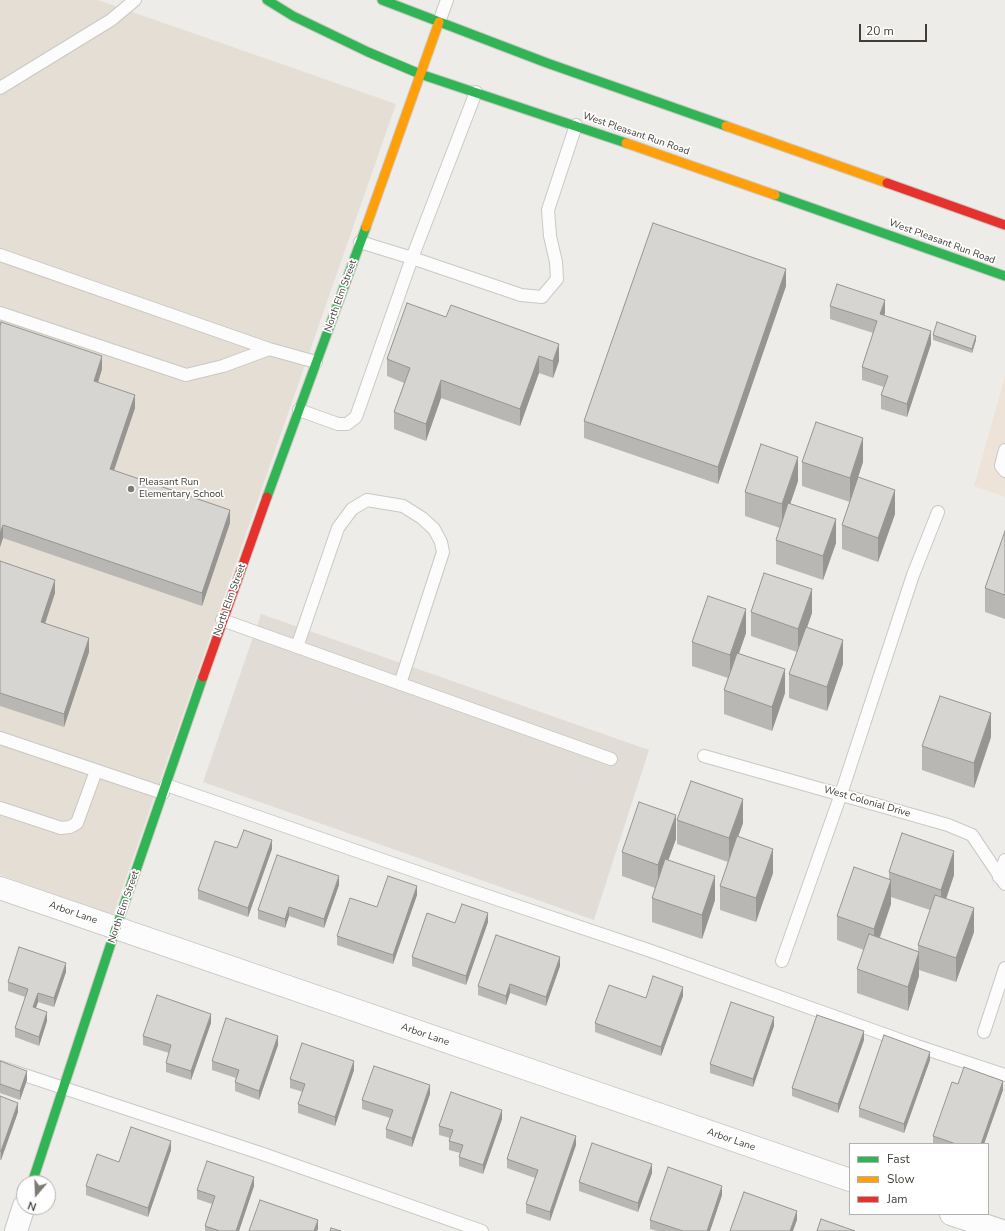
<!DOCTYPE html>
<html>
<head>
<meta charset="utf-8">
<style>
	body { margin:0 }
	#map { position:relative; width:1005px; height:1231px; overflow:hidden; background:#eeece8; font-family:"Nunito Sans",sans-serif }
	canvas { display:block }
	.legend { position:absolute; left:849px; top:1143px; width:140px; height:72px; box-sizing:border-box; background:#fff; border:1px solid #b3b1af; margin:0; padding:5px 7px; list-style:none; font-size:12px; color:#423d36 }
	.legend li { display:flex; align-items:center; gap:8px; height:20px }
	.legend b { width:20px; border:1px solid #b3b1af }
	.north { position:absolute; left:16px; top:1175px; width:40px; height:40px; box-sizing:border-box; background:#fff; border:1px solid #b3b1af; border-radius:50%; rotate:199deg; font-size:11px; font-weight:700; line-height:16px; text-align:center; color:#423d36 }
	.north::after { content:''; display:block; margin:auto; width:14px; height:18px; background:#7e7a74; clip-path:polygon(50% 0,100% 100%,50% 72%,0 100%) }
	.scale { position:absolute; left:859px; top:24px; width:68px; height:18px; box-sizing:border-box; border:2px solid #423d36; border-top:0; padding-left:5px; font-size:12px; line-height:14px; white-space:nowrap; color:#423d36; -webkit-text-stroke:3px #fff; paint-order:stroke }
</style>
</head>
<body>
<div id="map">
<canvas width="1005" height="1231"></canvas>
<ul class="legend">
<li><b style="height:5px;background:#30b455"></b>Fast</li>
<li><b style="height:5px;background:#ff9f0a"></b>Slow</li>
<li><b style="height:5px;background:#e5322d"></b>Jam</li>
</ul>
<div class="north">N</div>
<div class="scale">20 m</div>
</div>
<script>
const c = document.querySelector('canvas').getContext('2d');
c.lineJoin = 'round';
function fillPath(path, color) {
  c.fillStyle = color;
  c.fill(path, 'evenodd');
}
function shape(rows) {
  const path = new Path2D();
  for (const r of rows) {
    path.moveTo(r[0], r[1]);
    for (let i = 2; i < r.length; i += 2) path.lineTo(r[i], r[i + 1]);
  }
  return path;
}
function strokePath(path, color, width, dash) {
  c.strokeStyle = color;
  c.lineWidth = width;
  c.lineCap = dash ? 'butt' : 'round';
  c.setLineDash(dash || []);
  c.stroke(path);
}
function write(font, color, halo, rows, align = 'center') {
  c.font = font + ' "Nunito Sans",sans-serif';
  c.lineWidth = 3.5;
  c.setLineDash([]);
  c.textBaseline = 'middle';
  c.strokeStyle = halo;
  c.fillStyle = color;
  for (const [text, x, y, turn = 0] of rows) {
    c.save();
    c.translate(x, y);
    c.rotate((+turn || 0) * Math.PI / 180);
    c.textAlign = isNaN(turn) ? turn : align;
    if (halo) c.strokeText(text, 0, 0);
    c.fillText(text, 0, 0);
    c.restore();
  }
}
fillPath(shape([
	[261,614,649,750,594,920,203,782]
]), '#e1ddd6');
fillPath(shape([
	[1005,377,1005,497,974,486]
]), '#ede3d9');
fillPath(shape([
	[0,0,98,0,396,104,113,915,0,875]
]), '#e4ded4');
const lane = shape([
	[439,22,447,0],
	[0,88,111,20,135,0],
	[360,242,412,258,476,92],
	[0,255,269,349],
	[0,313,186,375,223,366,269,349,316,362],
	[299,410,338,424,347,424,356,417,412,258,521,295,542,297,557,279,556,262,550,236,548,210,576,125],
	[1005,450,1001,466,1005,471],
	[222,620,611,759],
	[297,647,338,528,352,509,367,500,403,506,422,518,434,529,441,542,443,552,400,684],
	[0,738,163,793],
	[704,756,948,825,972,835,1005,884],
	[166,785,455,885,651,951,917,1046,1005,1075],
	[0,808,61,828,70,827,77,823,96,771],
	[999,877,1005,860],
	[782,961,841,794,913,575,938,512],
	[984,1032,1005,968],
	[0,1067,260,1153,482,1231]
]);
const street = shape([
	[0,888,850,1180],
	[951,1214,1002,1231],
	[16,1231,24,1206]
]);
const fast = shape([
	[267,0,293,16,368,52,420,74,626,143],
	[382,0,547,63,726,126],
	[775,195,1005,276],
	[267,497,366,227],
	[32,1183,116,928,203,677]
]);
const slow = shape([
	[726,126,887,183],
	[626,143,775,195],
	[366,227,439,22]
]);
const jam = shape([
	[887,183,1005,225],
	[203,677,267,497]
]);
strokePath(lane, '#cac8c4', 14);
strokePath(street, '#cac8c4', 24);
strokePath(fast, '#ccc8c0', 11);
strokePath(slow, '#ccc8c0', 11);
strokePath(jam, '#ccc8c0', 11);
strokePath(lane, '#fcfcfc', 12);
strokePath(street, '#fcfcfc', 22);
strokePath(fast, '#30b455', 9);
strokePath(slow, '#ff9f0a', 9);
strokePath(jam, '#e5322d', 9);
fillPath(shape([
	[786,286,718,484,584,438,584,421],
	[407,303,559,361,553,378,539,373,520,426,441,398,426,441,394,429,394,412,404,383,387,376,387,359],
	[830,306,885,313,884,316,931,344,907,417,881,409,881,395,884,387,862,380,862,367,873,333,830,319],
	[0,326,102,369,98,383,135,408,114,470,230,523,202,606,3,538,0,547],
	[933,335,976,340,972,353,933,340],
	[802,462,863,462,858,477,895,514,878,562,842,549,842,525,850,502,802,486],
	[798,481,790,504,836,543,823,580,776,564,776,540,780,528,745,516,745,492],
	[1005,531,1005,619,985,612,985,588],
	[0,561,55,593,45,624,89,652,64,727,0,706],
	[751,612,812,613,807,627,843,664,827,711,789,698,789,674,797,652,751,636],
	[746,633,739,653,785,693,772,731,724,714,724,690,728,678,692,666,692,642],
	[991,737,974,788,922,770,922,746],
	[677,820,743,823,738,837,773,873,756,922,720,910,720,886,728,862,677,844],
	[676,839,668,860,715,900,702,939,652,922,652,898,655,888,622,876,622,852],
	[237,848,272,849,248,917,198,899,198,890],
	[889,872,954,875,946,899,974,932,956,982,919,970,919,976,908,1011,857,993,857,969,864,950,837,940,837,916,889,879],
	[891,897,930,910,918,945,918,951,880,938,891,904],
	[339,885,324,928,289,916,285,928,258,919,258,910],
	[417,895,393,964,337,945,337,936],
	[488,922,466,985,412,966,412,957,455,923],
	[560,966,546,1006,510,993,506,1005,478,995,478,986],
	[66,972,54,1007,38,1002,36,1008,47,1021,39,1046,15,1037,15,1028,25,997,8,991,8,982],
	[683,996,661,1056,595,1032,595,1023,646,998],
	[211,1023,191,1080,166,1072,166,1063,169,1053,143,1045,143,1036],
	[774,1026,753,1087,710,1073,710,1064],
	[864,1040,838,1113,792,1096,792,1088],
	[278,1045,259,1100,235,1091,235,1082,236,1078,212,1070,212,1061],
	[930,1060,904,1133,859,1117,859,1108],
	[0,1061,27,1080,20,1100,0,1093],
	[354,1070,335,1126,298,1113,298,1104,303,1092,290,1088,290,1079],
	[958,1084,1003,1090,984,1144,933,1144,933,1136],
	[430,1094,412,1147,386,1138,386,1129,390,1118,362,1109,362,1100],
	[0,1096,18,1112,1,1160,0,1160],
	[502,1119,483,1174,459,1166,459,1157,460,1153,449,1150,449,1141,450,1138,439,1135,439,1126],
	[576,1145,550,1221,526,1213,526,1204,535,1178,507,1168,507,1159],
	[171,1150,148,1217,86,1195,86,1186,119,1162],
	[652,1173,638,1212,579,1191,579,1182],
	[254,1186,239,1231,205,1231,205,1226,212,1204,197,1199,197,1190],
	[722,1195,710,1231,657,1231,650,1229,650,1220]
]), '#b9b7b4');
fillPath(shape([
	[786,269,786,286,718,484,718,467],
	[885,300,885,313,880,328,880,314],
	[931,331,931,344,907,417,907,404],
	[976,336,976,340,972,353,972,349],
	[559,344,559,361,553,378,553,361],
	[102,356,102,369,94,395,94,381],
	[539,356,539,373,520,426,520,409],
	[441,380,441,398,426,441,426,424],
	[135,395,135,408,110,482,110,469],
	[863,438,863,462,850,502,850,478],
	[798,457,798,481,782,528,782,504],
	[895,490,895,514,878,562,878,538],
	[230,510,230,523,202,606,202,593],
	[836,519,836,543,823,580,823,556],
	[3,525,3,538,0,547,0,534],
	[55,580,55,593,41,635,41,622],
	[812,589,812,613,798,653,798,629],
	[746,609,746,633,730,679,730,655],
	[89,638,89,652,64,727,64,714],
	[843,640,843,664,827,711,827,687],
	[785,669,785,693,772,731,772,707],
	[991,713,991,737,974,788,974,763],
	[743,799,743,823,729,862,729,838],
	[676,815,676,839,658,889,658,865],
	[272,840,272,849,248,917,248,908],
	[773,849,773,873,756,922,756,898],
	[954,851,954,875,941,914,941,890],
	[339,876,339,885,324,928,324,919],
	[715,876,715,900,702,939,702,915],
	[891,880,891,904,874,953,874,929],
	[417,886,417,895,393,964,393,955],
	[289,907,289,916,285,928,285,919],
	[974,908,974,932,956,982,956,958],
	[488,913,488,922,466,985,466,976],
	[919,952,919,976,908,1011,908,987],
	[560,957,560,966,546,1006,546,997],
	[66,963,66,972,54,1007,54,998],
	[510,984,510,993,506,1005,506,996],
	[683,987,683,996,661,1056,661,1047],
	[38,993,38,1002,33,1016,33,1007],
	[47,1012,47,1021,39,1046,39,1037],
	[211,1014,211,1023,191,1080,191,1071],
	[774,1017,774,1026,753,1087,753,1079],
	[864,1031,864,1040,838,1113,838,1104],
	[278,1036,278,1045,259,1100,259,1091],
	[930,1052,930,1060,904,1133,904,1124],
	[354,1061,354,1070,335,1126,335,1117],
	[27,1071,27,1080,20,1100,20,1091],
	[1003,1081,1003,1090,984,1144,981,1144],
	[430,1085,430,1094,412,1147,412,1138],
	[18,1103,18,1112,1,1160,1,1151],
	[502,1110,502,1119,483,1174,483,1165],
	[576,1136,576,1145,550,1221,550,1212],
	[171,1141,171,1150,148,1217,148,1208],
	[652,1164,652,1173,638,1212,638,1203],
	[254,1177,254,1186,239,1231,236,1231],
	[722,1186,722,1195,710,1231,707,1231],
	[797,1211,797,1220,793,1231,790,1231],
	[318,1220,318,1229,317,1231,314,1231]
]), '#969592');
const building = shape([
	[653,223,786,269,718,467,584,421,653,223],
	[837,284,885,300,880,314,931,331,907,404,881,395,888,376,862,367,877,321,830,306,837,284],
	[407,303,446,317,451,305,559,344,553,361,539,356,520,409,441,380,426,424,394,412,410,368,387,359,407,303],
	[1,322,102,356,94,381,135,395,110,469,230,510,202,593,3,525,0,534,0,326,1,322],
	[937,322,976,336,972,349,933,335,937,322],
	[816,422,863,438,850,478,802,462,816,422],
	[761,444,798,457,782,504,745,492,761,444],
	[858,477,895,490,878,538,842,525,858,477],
	[788,503,836,519,823,556,776,540,788,503],
	[1005,531,1005,595,985,588,1005,531],
	[0,561,55,580,41,622,89,638,64,714,0,693,0,561],
	[764,573,812,589,798,629,751,612,764,573],
	[708,596,746,609,730,655,692,642,708,596],
	[806,627,843,640,827,687,789,674,806,627],
	[737,653,785,669,772,707,724,690,737,653],
	[940,696,991,713,974,763,922,746,940,696],
	[691,781,743,799,729,838,677,820,691,781],
	[639,802,676,815,658,865,622,852,639,802],
	[244,830,272,840,248,908,198,890,215,841,237,848,244,830],
	[902,833,954,851,941,890,889,872,902,833],
	[737,836,773,849,756,898,720,886,737,836],
	[277,855,339,876,324,919,289,907,285,919,258,910,277,855],
	[665,859,715,876,702,915,652,898,665,859],
	[854,867,891,880,874,929,837,916,854,867],
	[388,876,417,886,393,955,337,936,350,898,377,907,388,876],
	[935,895,974,908,956,958,918,945,935,895],
	[462,904,488,913,466,976,412,957,427,913,455,923,462,904],
	[869,934,919,952,908,987,857,969,869,934],
	[496,935,560,957,546,997,510,984,506,996,478,986,496,935],
	[19,947,66,963,54,998,38,993,33,1007,47,1012,39,1037,15,1028,28,989,8,982,19,947],
	[653,976,683,987,661,1047,595,1023,609,985,646,998,653,976],
	[157,995,211,1014,191,1071,166,1063,171,1045,143,1036,157,995],
	[731,1002,774,1017,753,1079,710,1064,731,1002],
	[817,1015,864,1031,838,1104,792,1088,817,1015],
	[226,1018,278,1036,259,1091,235,1082,239,1070,212,1061,226,1018],
	[884,1035,930,1052,904,1124,859,1108,884,1035],
	[302,1043,354,1061,335,1117,298,1104,305,1084,290,1079,302,1043],
	[0,1061,27,1071,20,1091,0,1084,0,1061],
	[374,1066,430,1085,412,1138,386,1129,393,1110,362,1100,374,1066],
	[964,1067,1003,1081,981,1144,956,1144,933,1136,952,1082,958,1084,964,1067],
	[451,1092,502,1110,483,1165,459,1157,463,1145,449,1141,453,1130,439,1126,451,1092],
	[0,1096,18,1103,1,1151,0,1151,0,1096],
	[521,1117,576,1136,550,1212,526,1204,538,1170,507,1159,521,1117],
	[131,1127,171,1141,148,1208,86,1186,97,1154,119,1162,131,1127],
	[592,1143,652,1164,638,1203,579,1182,592,1143],
	[207,1161,254,1177,236,1231,220,1231,205,1226,215,1196,197,1190,207,1161],
	[668,1167,722,1186,707,1231,683,1231,650,1220,668,1167],
	[744,1192,797,1211,790,1231,730,1231,744,1192],
	[260,1200,318,1220,314,1231,249,1231,260,1200],
	[821,1219,855,1231,817,1231,821,1219],
	[331,1228,341,1231,330,1231,331,1228]
]);
fillPath(building, '#d7d5d1');
strokePath(building, '#969592', 1);
for (const [x, y, r, color] of [
	[131,489,4,"#7e7a74"]
]) {
  const dot = new Path2D();
  dot.arc(x, y, r, 0, 2 * Math.PI);
  c.fillStyle = color;
  c.fill(dot);
  strokePath(dot, '#fff', 1.5);
}
write('10px', '#423d36', '#fff', [
	["West Pleasant Run Road",636,134,19],
	["West Pleasant Run Road",942,242,20],
	["North Elm Street",341,296,-70],
	["North Elm Street",230,600,-70],
	["West Colonial Drive",867,802,16],
	["North Elm Street",124,907,-71],
	["Arbor Lane",73,913,19],
	["Arbor Lane",425,1035,19],
	["Arbor Lane",731,1140,19]
]);
write('10px', '#423d36', '#fff', [
	["Pleasant Run",139,483],
	["Elementary School",139,495]
], 'left');
</script>
</body>
</html>
